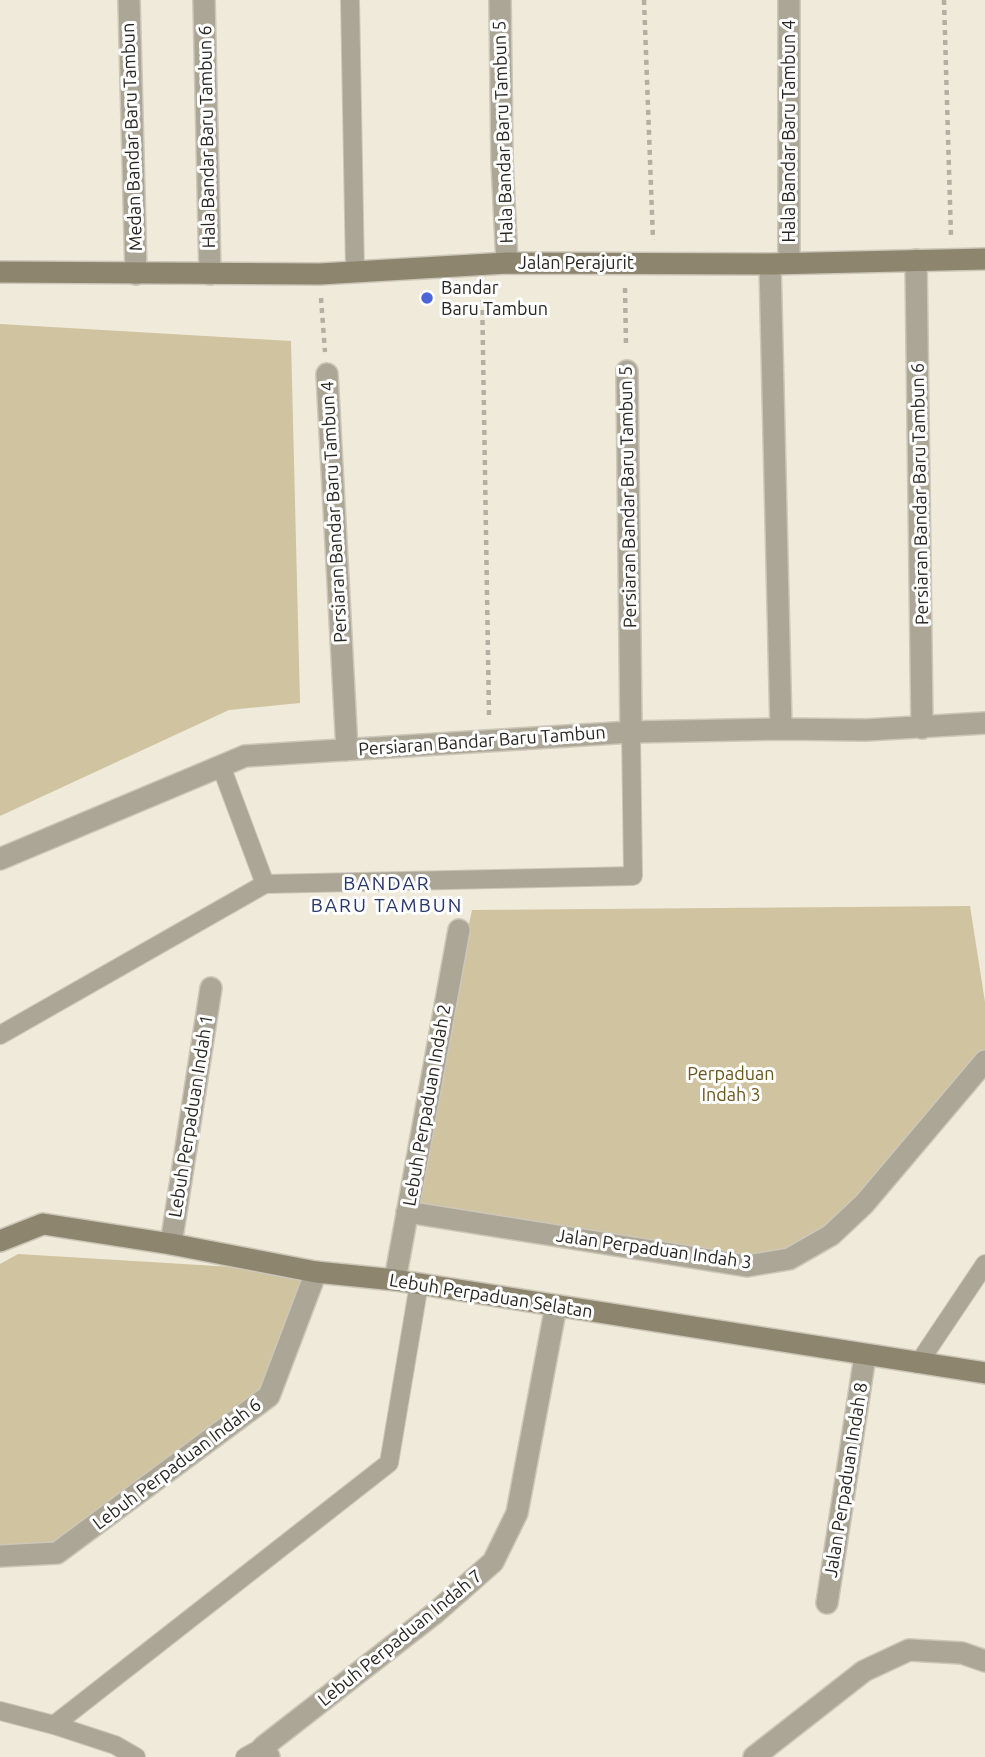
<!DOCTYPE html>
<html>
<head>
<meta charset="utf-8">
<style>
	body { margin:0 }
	canvas { display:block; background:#f0eada }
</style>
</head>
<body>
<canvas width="985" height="1757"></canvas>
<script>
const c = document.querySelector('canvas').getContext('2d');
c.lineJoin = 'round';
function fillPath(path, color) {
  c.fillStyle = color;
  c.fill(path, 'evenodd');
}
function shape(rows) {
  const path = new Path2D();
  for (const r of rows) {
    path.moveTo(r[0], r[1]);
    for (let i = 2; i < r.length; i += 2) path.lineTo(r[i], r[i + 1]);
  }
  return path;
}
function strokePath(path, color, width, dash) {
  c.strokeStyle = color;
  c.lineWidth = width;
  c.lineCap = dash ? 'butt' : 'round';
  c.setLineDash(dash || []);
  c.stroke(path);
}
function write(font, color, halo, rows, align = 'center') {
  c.font = font + ' Ubuntu,sans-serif';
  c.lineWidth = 6;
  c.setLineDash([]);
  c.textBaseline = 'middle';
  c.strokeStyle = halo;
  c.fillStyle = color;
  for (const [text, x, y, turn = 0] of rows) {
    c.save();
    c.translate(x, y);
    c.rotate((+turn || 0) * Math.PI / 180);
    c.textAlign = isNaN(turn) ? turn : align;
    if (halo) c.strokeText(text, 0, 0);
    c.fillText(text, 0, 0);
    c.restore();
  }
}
fillPath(shape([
	[0,324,291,341,300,703,229,710,0,816],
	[970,906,985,1002,985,1070,831,1235,747,1266,407,1212,472,910],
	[18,1254,316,1272,269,1396,57,1553,0,1549,0,1264]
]), '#d0c3a0');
const lane = shape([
	[350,0,355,271],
	[265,884,633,876,631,732],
	[0,1035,265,884,221,766],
	[918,1364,985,1264],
	[0,1711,54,1725,115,1745,136,1757],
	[54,1725,389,1463,419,1284],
	[245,1757,263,1747]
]);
const street = shape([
	[129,0,136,274],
	[204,0,210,274],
	[500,0,502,161,507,263],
	[916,260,922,728],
	[789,263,789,0],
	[770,264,781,729],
	[627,371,631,732],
	[327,374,347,750],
	[0,859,245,756,631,732,781,729,866,730,985,723],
	[407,1212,747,1266,789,1259,831,1235,864,1204,985,1061],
	[171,1244,211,988],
	[395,1280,459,930],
	[0,1556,57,1553,269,1396,316,1272],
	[827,1603,865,1356],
	[269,1757,263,1747,435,1613,493,1562,517,1513,556,1306],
	[754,1757,864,1671,909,1650,962,1653,985,1661]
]);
const secondary = shape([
	[0,272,320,274,507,263,770,264,985,259],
	[0,1241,43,1224,171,1244,316,1272,395,1280,985,1373]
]);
strokePath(lane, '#ccc7b9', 20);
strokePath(street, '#ccc7b9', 24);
strokePath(secondary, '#ccc7b9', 24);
strokePath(shape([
	[644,0,653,240],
	[944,0,951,237],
	[625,288,626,346],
	[482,290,489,715],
	[321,298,325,352]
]), '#b3afa2', 4.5, [5, 5]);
strokePath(lane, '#aca697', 18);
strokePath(street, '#aca697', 21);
strokePath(secondary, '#8d856e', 21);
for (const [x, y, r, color] of [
	[427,298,7,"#4c66da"]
]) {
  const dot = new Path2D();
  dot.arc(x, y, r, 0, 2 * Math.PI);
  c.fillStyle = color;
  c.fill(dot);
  strokePath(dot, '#fff', 2.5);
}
write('18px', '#282620', '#fff', [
	["Hala Bandar Baru Tambun 4",789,131,-90],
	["Hala Bandar Baru Tambun 5",503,132,-92],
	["Medan Bandar Baru Tambun",132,137,-92],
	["Hala Bandar Baru Tambun 6",207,137,-91],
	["Jalan Perajurit",576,263],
	["Persiaran Bandar Baru Tambun 6",920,494,-91],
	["Persiaran Bandar Baru Tambun 5",628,497,-91],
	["Persiaran Bandar Baru Tambun 4",334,512,-93],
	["Persiaran Bandar Baru Tambun",482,741,-4],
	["Lebuh Perpaduan Indah 2",427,1105,-80],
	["Lebuh Perpaduan Indah 1",191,1116,-81],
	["Jalan Perpaduan Indah 3",654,1249,8],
	["Lebuh Perpaduan Selatan",491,1296,9],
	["Lebuh Perpaduan Indah 6",177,1464,-37],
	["Jalan Perpaduan Indah 8",846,1480,-81],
	["Lebuh Perpaduan Indah 7",400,1638,-39]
]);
write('18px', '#282620', '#fff', [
	["Bandar",441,288],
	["Baru Tambun",441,309]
], 'left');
write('18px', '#69561a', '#fff', [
	["Perpaduan",731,1074],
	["Indah 3",731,1095]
]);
c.letterSpacing = '2px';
write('19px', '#27356e', '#fff', [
	["BANDAR",387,884],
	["BARU TAMBUN",387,906]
]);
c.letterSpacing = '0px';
</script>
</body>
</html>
